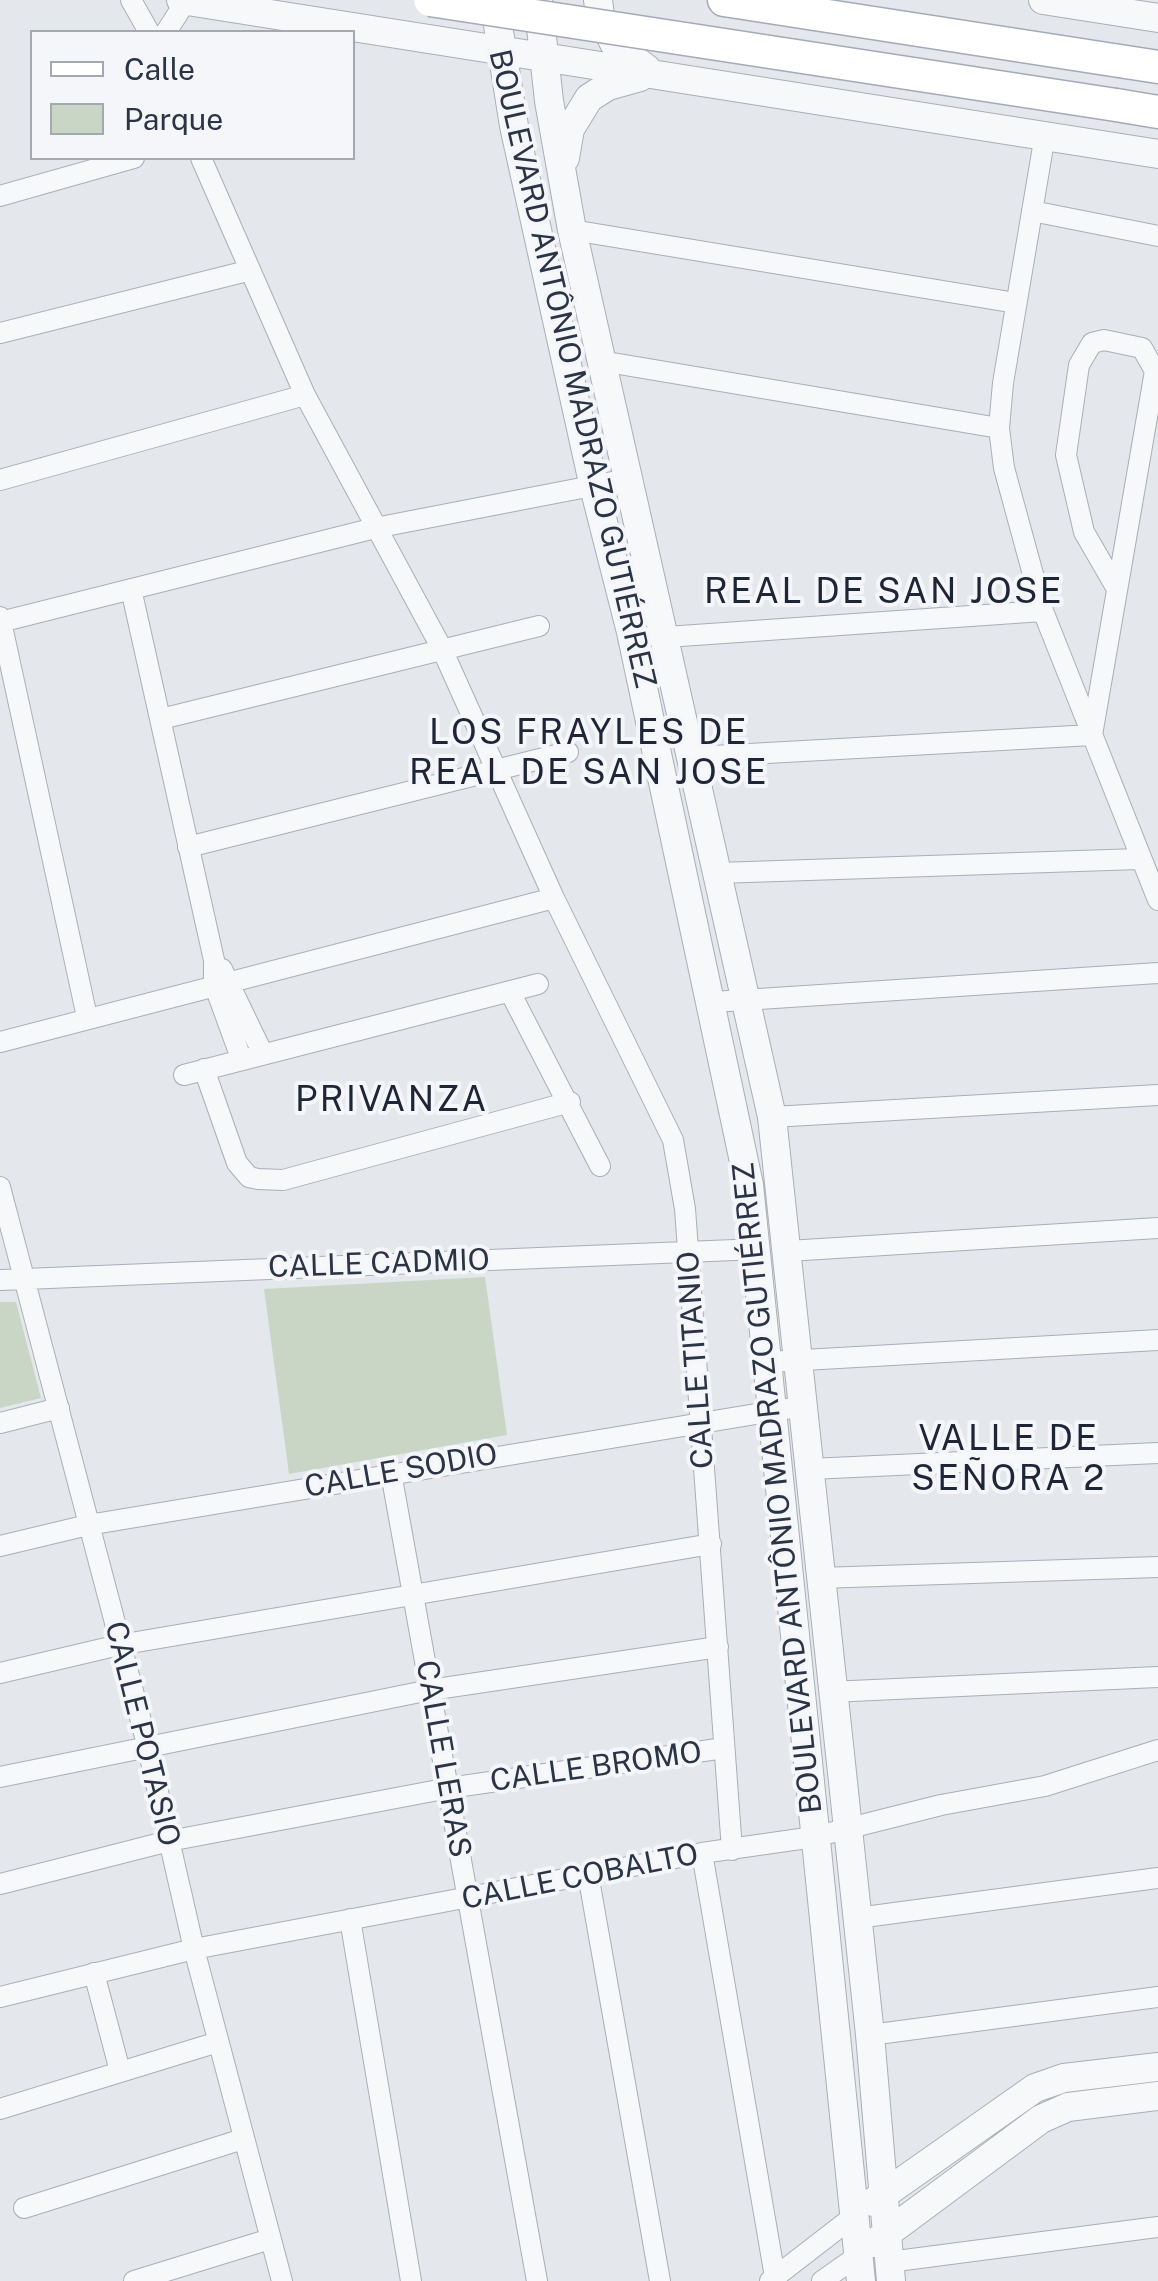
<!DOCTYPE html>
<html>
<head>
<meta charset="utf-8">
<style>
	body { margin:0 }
	#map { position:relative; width:1158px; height:2281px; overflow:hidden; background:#e4e7ec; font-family:"Public Sans",sans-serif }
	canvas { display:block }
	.legend { position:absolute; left:30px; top:30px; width:325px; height:130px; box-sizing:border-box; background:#f4f6f9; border:2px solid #a4a8b1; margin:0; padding:12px 18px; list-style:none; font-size:30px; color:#2b3445 }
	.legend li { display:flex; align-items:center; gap:20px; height:50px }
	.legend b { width:50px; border:2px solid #a4a8b1 }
</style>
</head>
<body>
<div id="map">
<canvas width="1158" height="2281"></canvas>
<ul class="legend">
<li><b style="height:12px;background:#fff"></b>Calle</li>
<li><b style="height:28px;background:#c9d6c5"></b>Parque</li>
</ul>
</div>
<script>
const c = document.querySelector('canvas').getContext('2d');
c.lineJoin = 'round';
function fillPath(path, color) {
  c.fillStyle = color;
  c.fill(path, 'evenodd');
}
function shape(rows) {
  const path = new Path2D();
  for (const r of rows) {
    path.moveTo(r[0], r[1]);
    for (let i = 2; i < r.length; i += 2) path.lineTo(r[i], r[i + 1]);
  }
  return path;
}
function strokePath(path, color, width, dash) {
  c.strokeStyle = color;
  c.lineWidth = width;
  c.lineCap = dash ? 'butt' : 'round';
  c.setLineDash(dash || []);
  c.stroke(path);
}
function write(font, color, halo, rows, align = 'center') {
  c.font = font + ' "Public Sans",sans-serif';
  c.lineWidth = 8;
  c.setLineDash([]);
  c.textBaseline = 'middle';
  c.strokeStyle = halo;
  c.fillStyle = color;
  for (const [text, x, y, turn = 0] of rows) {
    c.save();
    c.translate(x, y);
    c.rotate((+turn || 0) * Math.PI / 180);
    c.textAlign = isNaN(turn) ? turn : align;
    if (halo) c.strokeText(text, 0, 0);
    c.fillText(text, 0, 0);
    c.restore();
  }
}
fillPath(shape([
	[485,1277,507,1435,289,1474,264,1289],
	[0,1302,16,1302,41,1398,0,1408]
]), '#c9d6c5');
const minor = shape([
	[131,0,149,32],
	[166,32,186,1],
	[1045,135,1003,383,999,428,1004,468,1043,611,1158,900],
	[201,158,305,395,441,647,554,898,673,1140,685,1209,732,1850],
	[0,196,134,158],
	[1032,211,1158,236],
	[572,230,1016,303],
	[0,333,247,271],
	[601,361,999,428],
	[0,480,305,395],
	[131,589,214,960,214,984,241,1058],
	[0,617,87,1017],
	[0,622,375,528,628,479],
	[666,637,1043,611],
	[161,719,539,626],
	[695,757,1092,735,1155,371,1142,348,1104,340,1092,343,1079,365,1066,455,1084,532,1117,589],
	[188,847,568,752],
	[718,873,1139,859],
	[222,969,262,1052],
	[510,992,600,1166],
	[713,1002,1158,973],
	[0,1042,554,898],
	[204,1069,237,1163,249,1177,258,1179,283,1180,570,1102],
	[184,1075,538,984],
	[772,1117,1158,1095],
	[0,1187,147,1744,194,1949,282,2281],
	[788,1251,1158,1228],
	[0,1280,759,1249],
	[768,1362,1158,1340],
	[0,1423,59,1408],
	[810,1469,1158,1453],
	[391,1473,537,2281],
	[0,1546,88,1525,804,1406],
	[819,1578,1158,1567],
	[0,1673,119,1645,711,1544],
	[830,1692,1158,1677],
	[0,1777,430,1690,718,1647],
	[702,1853,775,2277],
	[588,1874,660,2281],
	[0,1884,169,1841,449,1788,724,1748],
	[857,1918,1158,1878],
	[350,1919,411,2281],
	[94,1973,120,2071],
	[0,1997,194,1949,702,1853,814,1837,941,1805,1045,1786,1158,1750],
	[870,2035,1158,1997],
	[0,2109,218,2042],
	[24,2208,243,2139],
	[889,2262,1158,2227],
	[134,2281,270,2239],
	[770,2281,854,2216],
	[822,2281,859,2255]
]);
const tertiary = shape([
	[181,0,1158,154],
	[494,0,514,126,594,487,631,632,749,1185,861,2281],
	[538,0,549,101,572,230,772,1117,870,2035,891,2281],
	[598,0,600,15,615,45,647,69],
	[1043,0,1158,18],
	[565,158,570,129,589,98,608,86,640,77],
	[873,2202,1035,2088,1064,2078,1158,2067],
	[874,2243,1041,2119,1068,2107,1158,2096]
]);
const primary = shape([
	[724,0,1158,67],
	[1116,105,1158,112]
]);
strokePath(minor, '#a9aeb7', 22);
strokePath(tertiary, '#a9aeb7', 30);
strokePath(primary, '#a3abb8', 35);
strokePath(minor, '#f7f8fa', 20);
strokePath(tertiary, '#f7f8fa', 28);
strokePath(primary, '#fff', 32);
const primaryBridge = shape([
	[430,0,1116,105]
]);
strokePath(primaryBridge, '#a3abb8', 35, []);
strokePath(primaryBridge, '#fff', 32);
write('30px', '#2b3445', '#f4f6f9', [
	["BOULEVARD ANTÔNIO MADRAZO GUTIÉRREZ",572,369,77],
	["CALLE CADMIO",379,1264,-2],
	["CALLE TITANIO",696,1360,-94],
	["CALLE SODIO",401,1471,-10],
	["BOULEVARD ANTÔNIO MADRAZO GUTIÉRREZ",778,1488,-96],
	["CALLE POTASIO",142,1734,76],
	["CALLE LERAS",443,1759,80],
	["CALLE BROMO",596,1767,-8],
	["CALLE COBALTO",580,1877,-11]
]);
c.letterSpacing = '2.5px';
write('35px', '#1d2536', '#f4f6f9', [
	["REAL DE SAN JOSE",884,592],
	["LOS FRAYLES DE",589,733],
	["REAL DE SAN JOSE",589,773],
	["PRIVANZA",392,1100],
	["VALLE DE",1009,1439],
	["SEÑORA 2",1009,1479]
]);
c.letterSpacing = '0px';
</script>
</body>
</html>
